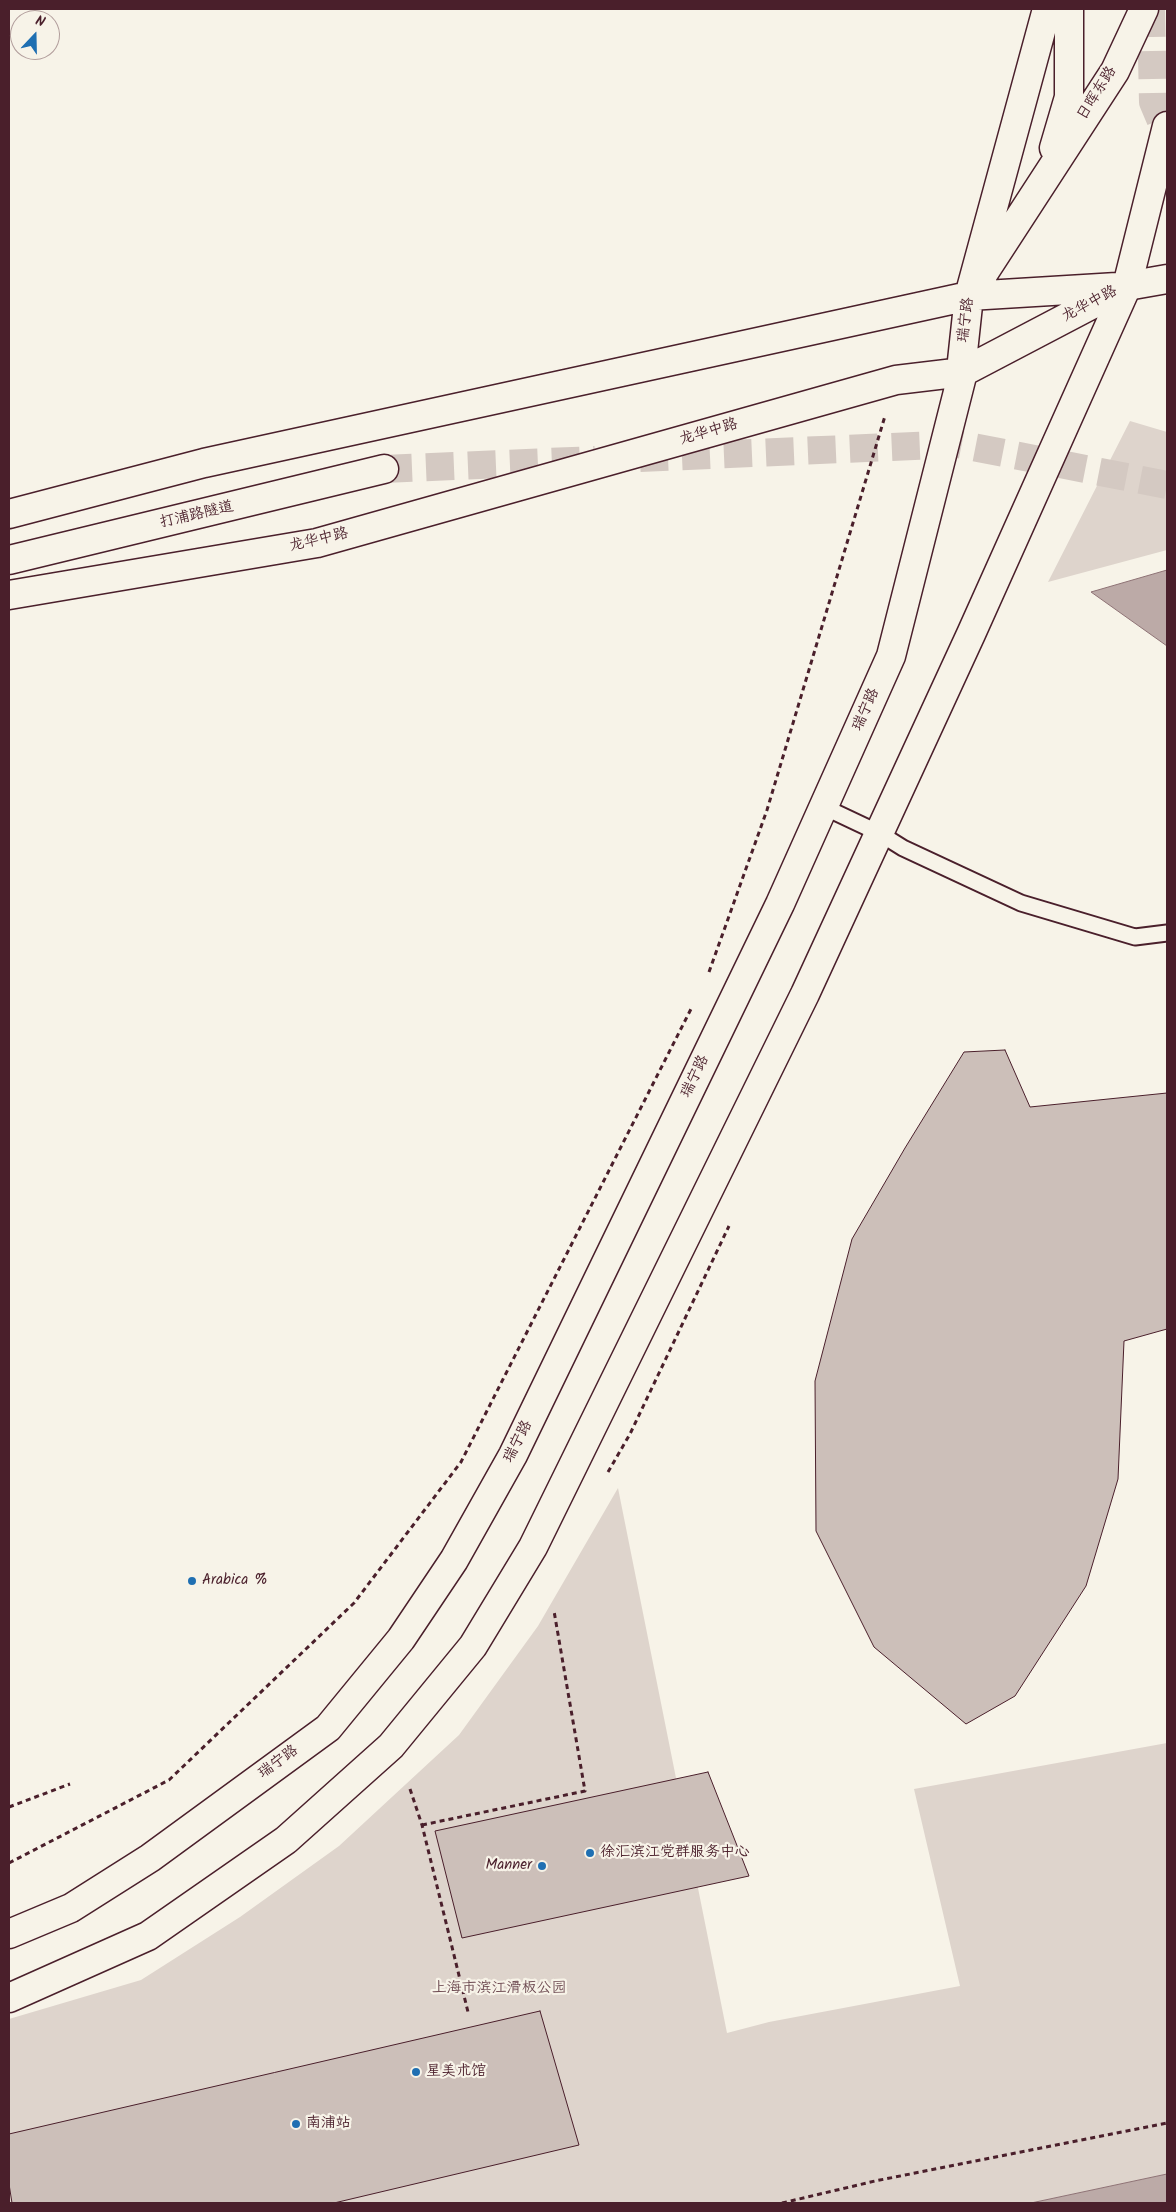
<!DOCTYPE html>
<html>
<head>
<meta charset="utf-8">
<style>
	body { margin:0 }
	#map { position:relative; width:1176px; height:2212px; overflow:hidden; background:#f7f3e8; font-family:Kalam,sans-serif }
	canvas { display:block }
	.frame { position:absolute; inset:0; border:10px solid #4a1f2b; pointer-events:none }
	.north { position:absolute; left:10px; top:10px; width:50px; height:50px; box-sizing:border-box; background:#f7f3e8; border:1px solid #b29e9c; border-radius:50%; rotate:21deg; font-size:14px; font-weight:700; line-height:20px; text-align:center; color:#4a1f2b }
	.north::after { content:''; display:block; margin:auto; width:18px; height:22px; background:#1f6fb2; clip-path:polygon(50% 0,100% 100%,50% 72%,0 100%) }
</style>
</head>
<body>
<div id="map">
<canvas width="1176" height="2212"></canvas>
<div class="frame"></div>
<div class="north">N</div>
</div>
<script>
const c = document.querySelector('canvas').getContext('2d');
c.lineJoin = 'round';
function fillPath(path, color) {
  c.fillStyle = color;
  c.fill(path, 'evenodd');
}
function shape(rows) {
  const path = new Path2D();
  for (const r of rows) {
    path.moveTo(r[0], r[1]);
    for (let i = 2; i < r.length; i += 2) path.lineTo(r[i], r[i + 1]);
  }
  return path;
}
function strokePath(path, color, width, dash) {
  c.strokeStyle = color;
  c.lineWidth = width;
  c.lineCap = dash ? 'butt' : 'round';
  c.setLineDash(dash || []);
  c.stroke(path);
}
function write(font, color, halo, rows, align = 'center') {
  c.font = font + ' Kalam,"LXGW WenKai TC",sans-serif';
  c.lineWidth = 4.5;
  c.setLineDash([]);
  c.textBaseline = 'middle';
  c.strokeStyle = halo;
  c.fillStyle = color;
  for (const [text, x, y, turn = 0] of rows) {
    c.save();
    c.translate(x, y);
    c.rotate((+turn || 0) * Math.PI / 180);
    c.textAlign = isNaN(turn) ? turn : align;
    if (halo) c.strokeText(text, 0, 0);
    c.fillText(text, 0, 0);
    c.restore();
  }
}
fillPath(shape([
	[1130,421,1167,432,1167,550,1048,582],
	[618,1488,727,2033,769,2022,960,1986,914,1789,1167,1743,1167,2174,1031,2203,9,2203,9,2019,141,1980,240,1917,339,1846,459,1735,538,1626]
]), '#ded4cc');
const water = shape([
	[1167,570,1167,646,1091,592,1167,570],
	[1167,2174,1167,2203,1031,2203,1167,2174]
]);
fillPath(water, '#bcaaa7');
strokePath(water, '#8e7275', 1);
const building = shape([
	[1005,1050,1030,1107,1167,1093,1167,1329,1124,1341,1118,1479,1086,1586,1015,1696,966,1724,874,1647,816,1531,815,1381,852,1239,905,1148,964,1052,1005,1050],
	[708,1772,749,1876,462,1938,435,1831,708,1772],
	[540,2011,579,2145,334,2203,12,2203,9,2184,9,2134,540,2011]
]);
fillPath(building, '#ccbfb9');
strokePath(building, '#4a1f2b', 1);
strokePath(shape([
	[1151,9,1153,102,1167,135],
	[640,458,958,444,1167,485],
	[384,469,595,460]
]), '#d4c9c2', 28, [28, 14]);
const service = shape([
	[824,807,879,833,903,848,1021,903,1135,937,1167,933]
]);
const minor = shape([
	[1127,286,1167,279]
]);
const secondary = shape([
	[1054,148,1069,97,1069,9],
	[983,274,1115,71,1144,9],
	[9,514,204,463,969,296,1117,287],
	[9,560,384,469],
	[9,595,317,543,896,380,963,372,1127,286],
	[9,1934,71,1908,150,1858,328,1728,401,1639,454,1560,513,1455,780,904,891,656,963,372,962,361,969,296,1047,9],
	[9,1998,148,1936,286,1840,391,1746,473,1646,533,1547,805,994,971,634,1127,286,1167,126]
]);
strokePath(service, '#4a1f2b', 19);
strokePath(minor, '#4a1f2b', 31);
strokePath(secondary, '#4a1f2b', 31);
strokePath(shape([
	[709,972,767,810,885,416],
	[608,1472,630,1434,729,1226],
	[410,1789,422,1825,468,2012],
	[9,1807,70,1784],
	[422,1825,585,1791,554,1611],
	[9,1863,169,1780,354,1603,461,1462,692,1007],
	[782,2203,875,2181,1167,2123]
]), '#4a1f2b', 3, [5, 4]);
strokePath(service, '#f7f3e8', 15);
strokePath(minor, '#f7f3e8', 28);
strokePath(secondary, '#f7f3e8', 28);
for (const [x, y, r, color] of [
	[192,1581,5,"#1f6fb2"],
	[590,1853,5,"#1f6fb2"],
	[542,1866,5,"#1f6fb2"],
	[416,2072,5,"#1f6fb2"],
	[296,2124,5,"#1f6fb2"]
]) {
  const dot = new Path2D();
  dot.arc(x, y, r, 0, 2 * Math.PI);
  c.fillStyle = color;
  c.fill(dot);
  strokePath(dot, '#f7f3e8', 2);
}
write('15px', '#4a1f2b', '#f7f3e8', [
	["日晖东路",1098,94,-58],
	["龙华中路",1090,305,-28],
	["瑞宁路",967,320,-83],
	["龙华中路",709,433,-16],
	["打浦路隧道",197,516,-13],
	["龙华中路",319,541,-13],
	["瑞宁路",867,710,-66],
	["瑞宁路",696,1077,-64],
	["瑞宁路",519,1442,-63],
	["瑞宁路",279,1763,-36]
]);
write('15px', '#4a1f2b', '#f7f3e8', [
	["Arabica %",202,1581],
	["徐汇滨江党群服务中心",600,1853],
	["Manner",532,1866,"right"],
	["星美术馆",426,2072],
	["南浦站",306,2124]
], 'left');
write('15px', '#6f4c53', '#f7f3e8', [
	["上海市滨江滑板公园",499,1989]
]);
</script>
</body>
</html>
